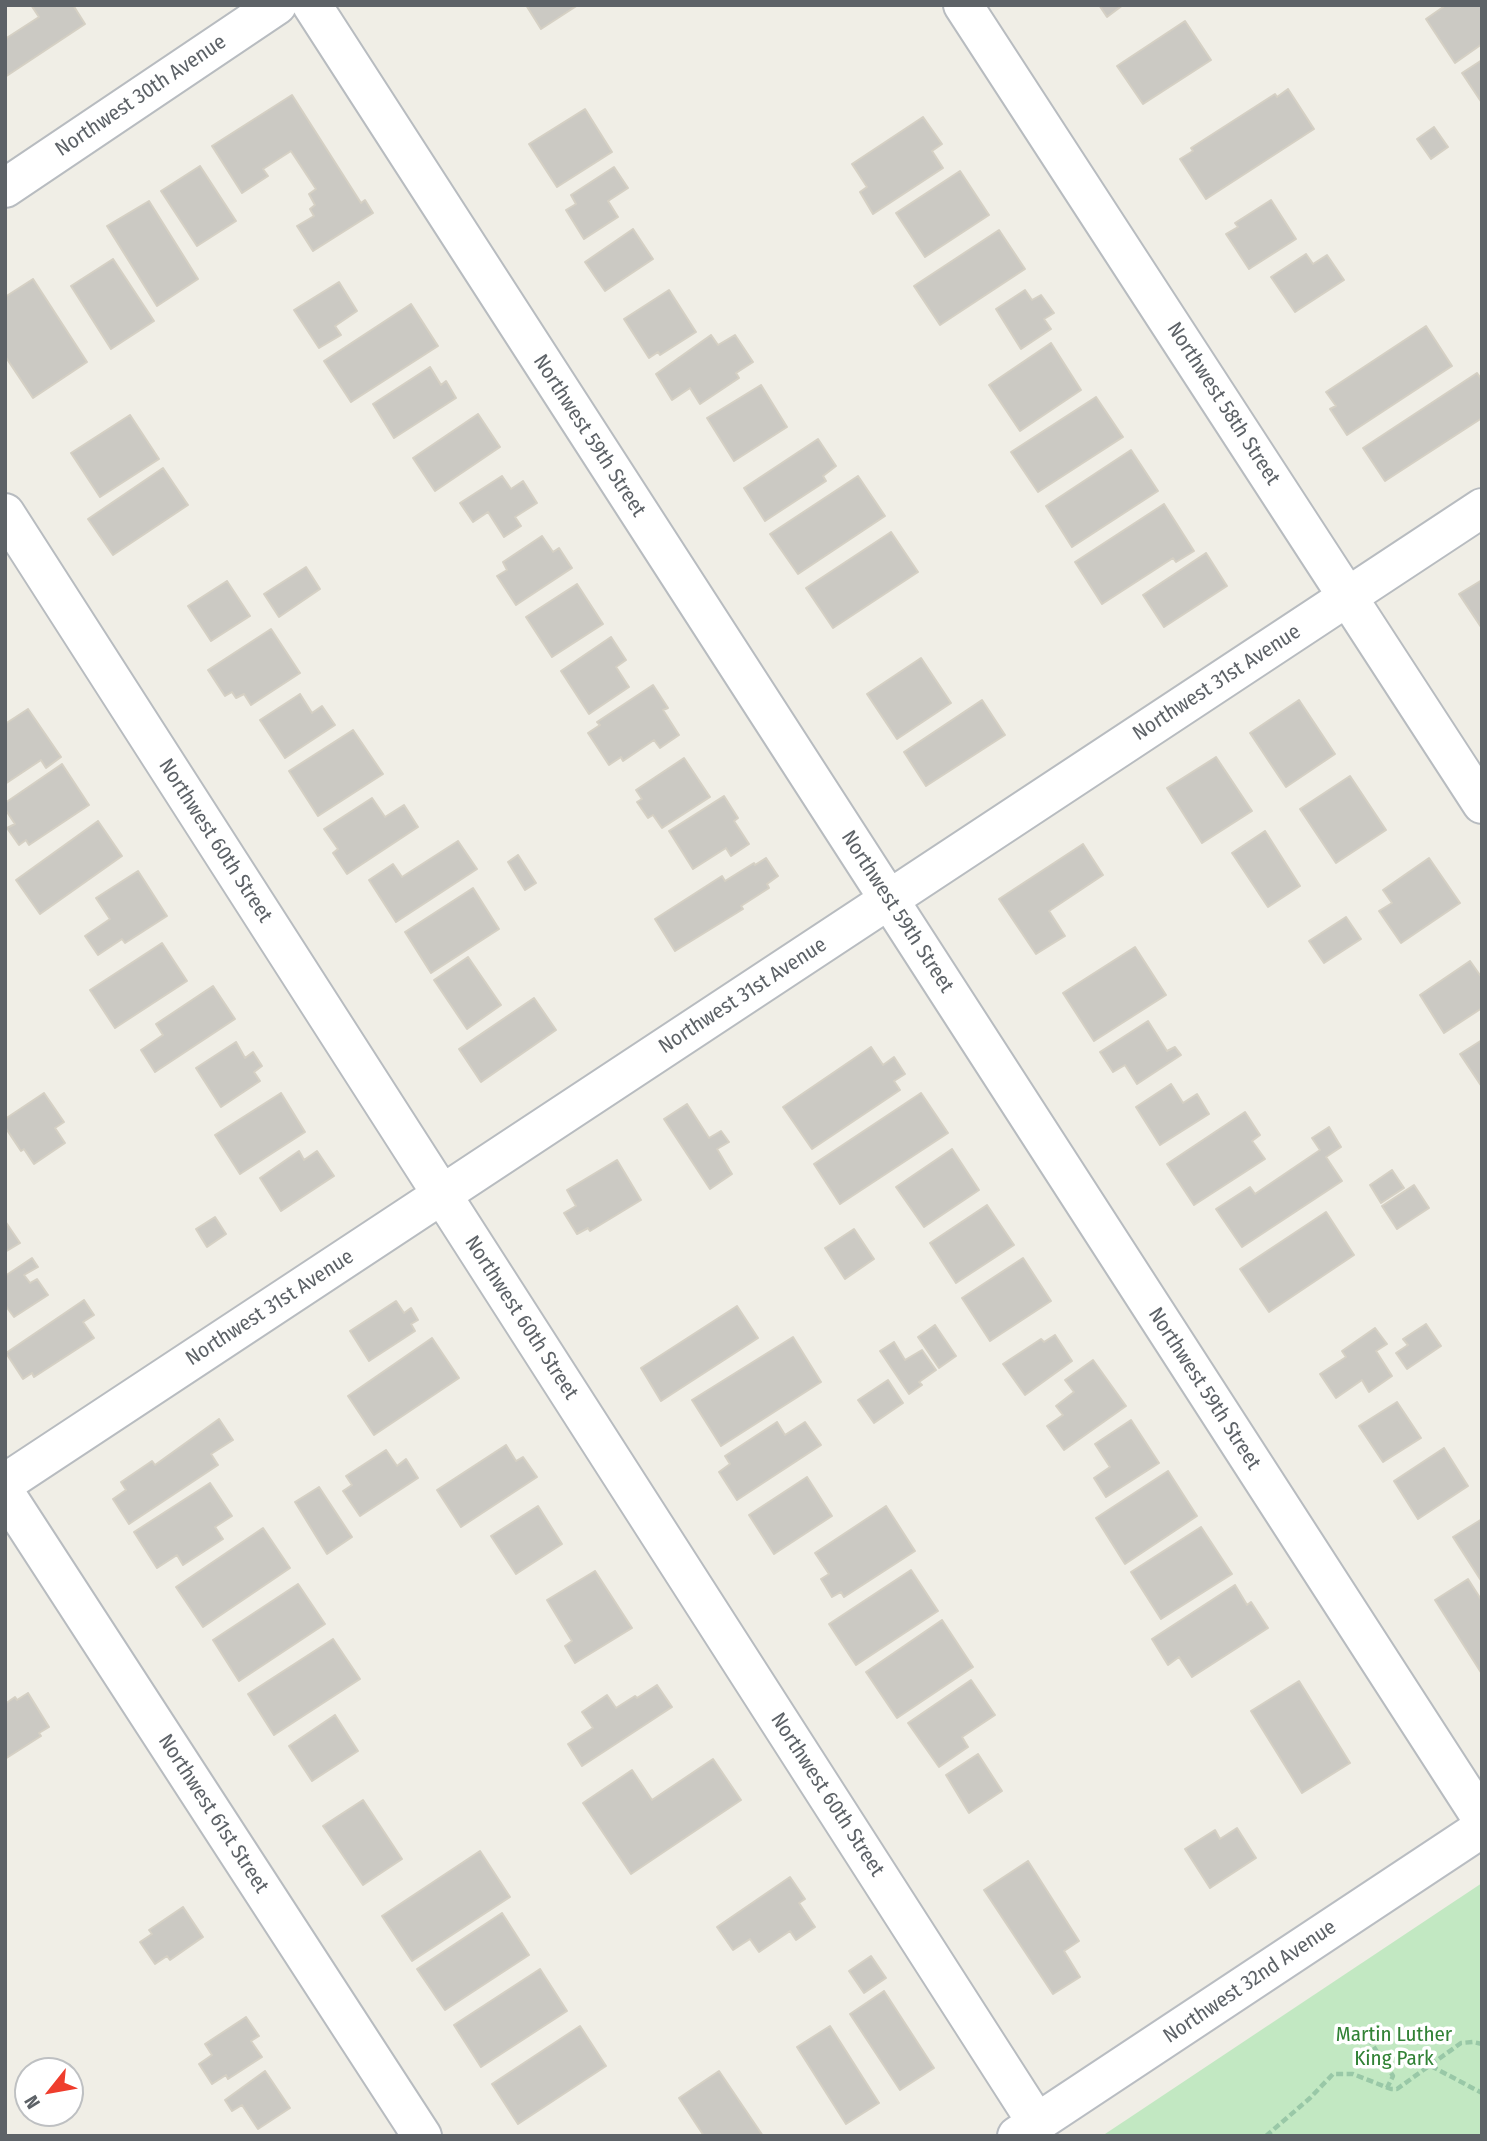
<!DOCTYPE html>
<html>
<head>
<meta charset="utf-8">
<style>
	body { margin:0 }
	#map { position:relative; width:1487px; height:2141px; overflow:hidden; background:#f0eee6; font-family:"Fira Sans Condensed",sans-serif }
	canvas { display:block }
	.frame { position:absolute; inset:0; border:7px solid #5d6267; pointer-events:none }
	.north { position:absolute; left:14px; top:2057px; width:70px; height:70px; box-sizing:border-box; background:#fff; border:2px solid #bec0c2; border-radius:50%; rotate:239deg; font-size:19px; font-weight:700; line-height:28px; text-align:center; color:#5d6267 }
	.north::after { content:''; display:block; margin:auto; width:24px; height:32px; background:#ef3d2d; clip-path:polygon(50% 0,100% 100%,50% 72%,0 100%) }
</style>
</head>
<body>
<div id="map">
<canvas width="1487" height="2141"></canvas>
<div class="frame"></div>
<div class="north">N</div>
</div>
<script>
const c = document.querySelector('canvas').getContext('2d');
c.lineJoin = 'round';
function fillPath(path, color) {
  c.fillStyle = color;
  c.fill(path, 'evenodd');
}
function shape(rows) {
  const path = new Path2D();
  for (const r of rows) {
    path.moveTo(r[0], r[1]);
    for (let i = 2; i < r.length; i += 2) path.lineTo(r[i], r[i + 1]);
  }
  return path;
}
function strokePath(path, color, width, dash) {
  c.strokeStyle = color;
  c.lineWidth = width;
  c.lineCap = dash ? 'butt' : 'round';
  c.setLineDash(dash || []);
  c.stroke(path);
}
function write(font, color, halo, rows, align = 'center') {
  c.font = font + ' "Fira Sans Condensed",sans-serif';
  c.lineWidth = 7;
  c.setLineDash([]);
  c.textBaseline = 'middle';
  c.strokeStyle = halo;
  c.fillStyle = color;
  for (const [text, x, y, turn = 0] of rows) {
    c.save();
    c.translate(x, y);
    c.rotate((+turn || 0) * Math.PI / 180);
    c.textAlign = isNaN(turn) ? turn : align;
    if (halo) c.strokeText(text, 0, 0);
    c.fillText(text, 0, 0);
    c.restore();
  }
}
fillPath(shape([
	[1482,1883,1482,2136,1102,2136]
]), '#c2e8c2');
const building = shape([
	[31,5,73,5,85,24,5,77,5,39,39,17,31,5],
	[526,5,578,5,541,29,526,5],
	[1099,5,1123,5,1107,17,1099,5],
	[1446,5,1482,5,1482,44,1455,63,1426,19,1446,5],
	[1185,21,1211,60,1143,104,1117,66,1185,21],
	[1482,60,1482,103,1462,73,1482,60],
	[1288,89,1314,129,1206,199,1180,159,1193,151,1191,148,1275,94,1277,97,1288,89],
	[292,95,361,203,365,200,373,213,313,251,297,226,314,216,310,209,315,205,309,194,316,189,291,151,263,169,268,176,242,193,212,146,292,95],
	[585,109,612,152,557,187,529,144,585,109],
	[923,117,942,144,932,151,943,168,873,214,860,192,867,187,852,164,923,117],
	[1434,127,1448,147,1431,159,1417,139,1434,127],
	[200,166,236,221,197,246,161,191,200,166],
	[614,167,628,188,608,201,618,217,584,239,566,210,576,204,571,195,614,167],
	[960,171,989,215,925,257,896,213,960,171],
	[1271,200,1296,239,1249,269,1226,234,1238,227,1235,223,1271,200],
	[149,201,198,279,157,306,107,226,149,201],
	[633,229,653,259,605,291,585,262,633,229],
	[999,230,1025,269,940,325,914,286,999,230],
	[1306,254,1313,264,1327,255,1344,280,1295,312,1271,277,1306,254],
	[113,259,154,321,111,349,71,286,113,259],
	[33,279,87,362,33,398,5,356,5,297,33,279],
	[339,282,357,311,335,326,341,335,319,348,294,310,339,282],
	[669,290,696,332,660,355,658,352,649,358,624,319,669,290],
	[1025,290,1032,300,1041,295,1054,313,1044,319,1051,329,1021,349,996,309,1025,290],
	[411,304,438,346,351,402,324,361,411,304],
	[1426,326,1452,366,1347,435,1330,409,1336,406,1326,392,1426,326],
	[711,335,718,345,735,335,753,362,736,373,739,378,700,404,690,388,672,400,656,374,711,335],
	[1051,343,1081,390,1020,431,989,385,1051,343],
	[430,367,441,385,446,381,456,398,394,438,373,404,430,367],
	[1477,373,1482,380,1482,418,1385,481,1363,448,1477,373],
	[761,385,787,427,734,461,707,418,761,385],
	[1096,397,1123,437,1038,492,1011,452,1096,397],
	[478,414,500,447,435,491,413,458,478,414],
	[130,415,159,459,100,497,71,453,130,415],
	[818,439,836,466,823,476,826,481,765,521,744,488,818,439],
	[1131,450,1158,491,1072,547,1046,506,1131,450],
	[163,468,188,505,113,555,88,519,163,468],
	[502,476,511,489,523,481,537,503,515,517,521,526,504,537,488,512,473,522,460,503,502,476],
	[858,476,885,516,798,574,770,534,858,476],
	[1164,504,1194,551,1176,562,1173,558,1102,604,1075,562,1164,504],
	[891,532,918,572,833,628,806,588,891,532],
	[542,536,553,552,559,548,572,568,516,605,497,576,507,570,503,562,542,536],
	[1206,553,1227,586,1164,627,1143,595,1206,553],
	[306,567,320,589,279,617,264,594,306,567],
	[1482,580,1482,627,1481,627,1459,594,1482,580],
	[227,581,250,616,211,641,188,606,227,581],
	[577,584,603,624,552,657,526,617,577,584],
	[271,629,300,673,251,705,244,694,236,698,232,692,225,696,208,670,271,629],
	[611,637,626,660,616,667,629,687,589,714,561,671,611,637],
	[921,658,951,703,897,739,867,694,921,658],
	[653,685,668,708,663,710,679,735,660,748,654,740,623,761,621,757,609,765,588,733,600,725,597,722,653,685],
	[300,694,312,713,322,706,335,725,285,758,260,720,300,694],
	[982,700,1005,735,926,786,904,752,982,700],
	[1299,700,1335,754,1286,787,1250,733,1299,700],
	[28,709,61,757,46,768,41,760,5,784,5,724,28,709],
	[353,730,383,774,318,816,289,771,353,730],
	[1216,757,1252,811,1202,843,1167,788,1216,757],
	[684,758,710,797,662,828,653,815,648,818,637,802,642,799,636,790,684,758],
	[62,764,89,805,29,845,26,840,19,845,7,828,15,824,5,809,5,803,62,764],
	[1350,776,1386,830,1336,863,1300,809,1350,776],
	[724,796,738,818,734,821,749,844,731,856,726,848,693,869,669,831,724,796],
	[372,798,385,817,404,805,418,827,347,874,333,853,338,849,324,829,372,798],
	[98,821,122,856,40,914,16,880,98,821],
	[1265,831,1300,886,1268,907,1232,853,1265,831],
	[458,841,477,869,396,922,369,880,393,864,402,877,458,841],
	[1083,844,1103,875,1049,911,1065,936,1036,954,999,899,1083,844],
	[518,855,536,883,525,890,508,862,518,855],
	[766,858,778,876,767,884,769,888,741,906,743,909,675,951,655,919,722,876,725,881,754,863,755,865,766,858],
	[1429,858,1460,903,1401,943,1379,911,1392,903,1383,890,1429,858],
	[138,871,167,916,125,943,122,939,98,955,85,936,110,919,96,898,138,871],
	[473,888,499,929,431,973,405,932,473,888],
	[1346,917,1361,939,1324,963,1309,941,1346,917],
	[162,943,187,981,115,1028,90,990,162,943],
	[1135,947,1166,995,1094,1041,1063,993,1135,947],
	[468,957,501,1005,467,1029,434,980,468,957],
	[1470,961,1482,978,1482,1008,1444,1033,1420,995,1470,961],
	[213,986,235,1019,155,1072,141,1050,163,1035,156,1024,213,986],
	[534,998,556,1030,481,1082,459,1049,534,998],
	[1148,1021,1167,1051,1175,1047,1181,1055,1137,1084,1125,1065,1113,1072,1100,1052,1148,1021],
	[1482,1040,1482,1087,1460,1054,1482,1040],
	[236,1042,245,1058,253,1052,262,1066,254,1072,260,1081,221,1107,196,1068,236,1042],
	[871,1047,883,1065,894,1057,905,1074,894,1081,900,1090,812,1149,783,1107,871,1047],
	[1171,1084,1183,1103,1197,1094,1209,1114,1160,1145,1136,1107,1171,1084],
	[44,1093,64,1122,55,1128,65,1143,34,1164,24,1149,21,1151,5,1127,5,1119,44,1093],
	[281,1093,305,1132,240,1174,215,1135,281,1093],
	[921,1093,948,1133,840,1204,814,1164,921,1093],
	[687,1104,709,1138,721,1131,729,1142,717,1149,732,1174,710,1189,664,1119,687,1104],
	[1245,1112,1260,1135,1252,1141,1265,1159,1194,1205,1167,1164,1245,1112],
	[1329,1127,1341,1147,1326,1157,1342,1181,1242,1247,1216,1209,1250,1187,1255,1194,1320,1150,1312,1138,1329,1127],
	[952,1149,979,1190,924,1227,896,1187,952,1149],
	[299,1151,304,1160,317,1151,334,1176,281,1211,260,1178,299,1151],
	[617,1160,641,1200,590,1231,588,1228,577,1234,564,1213,576,1206,567,1190,617,1160],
	[1392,1170,1404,1188,1381,1203,1370,1185,1392,1170],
	[1414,1185,1429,1208,1397,1229,1382,1206,1414,1185],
	[987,1205,1014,1245,956,1283,930,1243,987,1205],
	[1326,1212,1354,1255,1269,1312,1240,1269,1326,1212],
	[215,1217,226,1234,207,1247,196,1229,215,1217],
	[5,1221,20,1243,5,1252,5,1221],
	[854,1229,874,1259,845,1279,825,1248,854,1229],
	[32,1258,38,1267,24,1275,30,1283,37,1279,48,1295,14,1317,5,1305,5,1276,32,1258],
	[1023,1258,1051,1301,990,1341,962,1298,1023,1258],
	[84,1300,94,1315,83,1322,94,1338,34,1377,32,1373,23,1379,6,1353,84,1300],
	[396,1301,404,1313,411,1308,418,1320,411,1324,415,1331,369,1361,350,1331,396,1301],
	[737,1306,758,1338,661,1401,641,1368,737,1306],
	[1426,1324,1441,1346,1407,1369,1396,1353,1408,1345,1403,1339,1426,1324],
	[935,1325,956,1356,939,1368,918,1337,935,1325],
	[1375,1328,1387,1344,1376,1351,1392,1376,1369,1392,1362,1380,1336,1398,1320,1374,1346,1357,1342,1351,1375,1328],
	[1055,1335,1072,1361,1025,1395,1003,1364,1041,1339,1044,1342,1055,1335],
	[793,1337,821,1382,721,1446,692,1400,793,1337],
	[432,1338,459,1378,374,1435,348,1396,432,1338],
	[894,1342,905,1360,922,1350,936,1370,919,1382,922,1385,909,1394,880,1351,894,1342],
	[1093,1360,1126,1406,1064,1450,1047,1426,1063,1415,1056,1406,1074,1392,1065,1380,1093,1360],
	[888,1380,903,1403,874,1423,858,1400,888,1380],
	[1397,1402,1421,1438,1383,1462,1359,1426,1397,1402],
	[219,1419,233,1440,211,1454,218,1465,129,1524,113,1499,126,1490,121,1482,152,1461,155,1465,219,1419],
	[1131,1420,1159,1463,1106,1497,1094,1478,1110,1467,1095,1444,1131,1420],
	[777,1422,785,1435,805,1422,821,1445,737,1500,719,1472,730,1464,725,1456,777,1422],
	[506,1445,516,1461,523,1457,537,1477,461,1527,437,1490,506,1445],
	[1444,1448,1468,1486,1418,1519,1394,1481,1444,1448],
	[386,1450,397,1466,406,1459,418,1478,360,1516,343,1491,352,1485,346,1476,386,1450],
	[1168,1471,1197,1516,1125,1564,1096,1518,1168,1471],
	[807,1477,832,1516,774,1554,749,1515,807,1477],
	[210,1483,232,1516,215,1527,223,1539,183,1565,177,1555,157,1568,134,1532,210,1483],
	[319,1487,352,1537,327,1554,295,1502,319,1487],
	[538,1506,562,1544,516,1574,491,1536,538,1506],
	[886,1506,915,1551,844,1597,841,1592,832,1597,821,1579,829,1574,815,1553,886,1506],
	[1482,1519,1482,1582,1453,1537,1482,1519],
	[1201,1527,1232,1574,1161,1619,1131,1572,1201,1527],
	[263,1528,290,1568,203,1627,176,1587,263,1528],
	[911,1570,938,1611,856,1665,829,1624,911,1570],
	[595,1571,632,1628,575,1663,565,1646,572,1641,547,1600,595,1571],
	[1468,1579,1482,1601,1482,1674,1435,1600,1468,1579],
	[298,1584,325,1624,239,1681,213,1640,298,1584],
	[1235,1585,1247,1605,1251,1602,1268,1628,1192,1677,1179,1657,1168,1665,1152,1639,1235,1585],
	[942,1620,973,1667,897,1718,866,1672,942,1620],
	[333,1639,360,1679,274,1735,248,1694,333,1639],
	[971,1680,995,1715,962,1737,968,1747,939,1767,908,1723,971,1680],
	[1299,1681,1350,1763,1302,1793,1251,1711,1299,1681],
	[657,1685,672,1707,582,1766,568,1744,593,1728,582,1712,607,1695,616,1708,635,1696,637,1698,657,1685],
	[28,1693,49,1727,39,1733,41,1736,5,1759,5,1704,15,1697,17,1700,28,1693],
	[335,1715,358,1751,312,1781,289,1746,335,1715],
	[978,1754,1002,1791,969,1813,946,1775,978,1754],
	[713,1759,741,1800,631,1874,583,1803,632,1770,652,1800,713,1759],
	[363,1800,402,1859,363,1885,323,1826,363,1800],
	[1237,1828,1256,1858,1210,1888,1185,1849,1215,1830,1220,1839,1237,1828],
	[480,1851,510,1897,412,1961,382,1916,480,1851],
	[1028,1861,1079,1941,1064,1951,1080,1977,1053,1994,984,1890,1028,1861],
	[790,1877,805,1899,799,1903,815,1927,796,1940,790,1931,759,1952,750,1939,733,1950,717,1927,790,1877],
	[183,1907,203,1937,170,1960,167,1956,155,1964,140,1942,152,1934,149,1930,183,1907],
	[502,1913,529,1955,445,2010,417,1969,502,1913],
	[871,1956,886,1978,864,1993,849,1971,871,1956],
	[540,1969,567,2011,481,2067,454,2025,540,1969],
	[884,1991,934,2068,900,2090,850,2014,884,1991],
	[246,2017,259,2036,251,2041,262,2057,228,2079,226,2075,212,2084,199,2064,212,2055,205,2044,246,2017],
	[580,2026,606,2066,518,2124,492,2084,580,2026],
	[830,2026,879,2103,846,2124,797,2047,830,2026],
	[265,2071,290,2108,258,2129,242,2105,232,2111,225,2100,265,2071],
	[719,2071,763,2136,704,2136,679,2098,719,2071]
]);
fillPath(building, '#cbc9c3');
strokePath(building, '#d5d0c4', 2);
const minor = shape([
	[312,5,1482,1819],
	[963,5,1482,804],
	[5,188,277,5],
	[5,513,1037,2123],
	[5,1483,1482,508],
	[5,1493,422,2136]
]);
const secondary = shape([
	[1017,2136,1482,1828]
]);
strokePath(minor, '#b8bcc0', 42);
strokePath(secondary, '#b9bdc2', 42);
strokePath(shape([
	[1368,2038,1393,2076,1387,2088],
	[1431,2066,1482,2093],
	[1266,2136,1310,2098,1333,2074,1353,2074,1391,2089,1397,2089,1461,2043,1473,2042,1482,2044]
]), '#99c8a7', 4.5, [7, 3.5]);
strokePath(minor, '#fff', 38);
strokePath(secondary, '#fff', 38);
write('21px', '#5d6267', '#fff', [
	["Northwest 30th Avenue",141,96,-34],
	["Northwest 58th Street",1223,404,57],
	["Northwest 59th Street",589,436,57],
	["Northwest 31st Avenue",1217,683,-33],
	["Northwest 60th Street",215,841,57],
	["Northwest 59th Street",897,912,57],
	["Northwest 31st Avenue",743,996,-33],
	["Northwest 31st Avenue",270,1308,-33],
	["Northwest 60th Street",521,1318,57],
	["Northwest 59th Street",1204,1389,57],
	["Northwest 60th Street",827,1795,57],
	["Northwest 61st Street",213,1814,57],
	["Northwest 32nd Avenue",1250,1982,-34]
]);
write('21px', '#318235', '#fff', [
	["Martin Luther",1394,2035],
	["King Park",1394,2059]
]);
</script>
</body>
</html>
